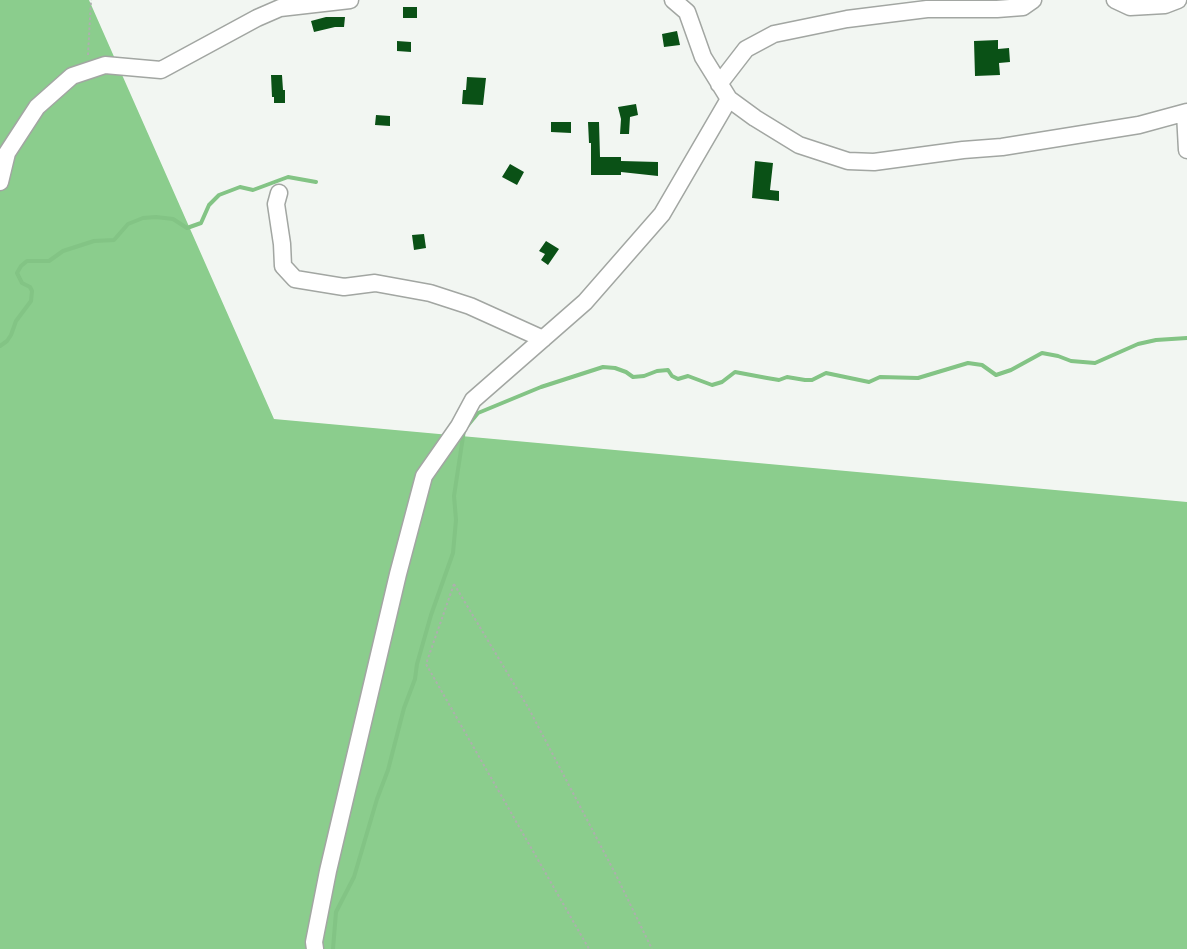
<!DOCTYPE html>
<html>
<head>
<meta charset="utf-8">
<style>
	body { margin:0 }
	canvas { display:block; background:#f2f6f2 }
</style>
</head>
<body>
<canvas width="1187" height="949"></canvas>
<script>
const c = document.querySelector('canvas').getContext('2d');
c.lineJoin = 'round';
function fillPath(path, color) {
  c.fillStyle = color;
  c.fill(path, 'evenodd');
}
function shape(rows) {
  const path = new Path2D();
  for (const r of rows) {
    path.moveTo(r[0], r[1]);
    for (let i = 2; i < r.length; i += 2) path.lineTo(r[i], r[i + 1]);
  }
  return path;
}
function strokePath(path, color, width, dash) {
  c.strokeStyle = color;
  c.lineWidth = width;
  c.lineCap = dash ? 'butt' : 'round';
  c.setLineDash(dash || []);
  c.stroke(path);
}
fillPath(shape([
	[0,0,89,0,274,419,1187,502,1187,949,0,949]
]), '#8bcd8d');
strokePath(shape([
	[0,346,7,341,11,335,16,321,31,301,32,291,30,287,22,283,17,273,21,266,27,261,49,261,63,251,94,241,114,240,128,224,143,218,156,217,173,219,187,228,201,223,209,205,219,195,240,187,253,190,288,177,316,182],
	[333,949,336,912,354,877,377,799,388,770,404,708,415,679,417,664,431,615,453,553,456,520,454,496,464,430,478,413,541,387,603,367,615,368,626,372,633,377,644,376,657,371,668,370,672,376,678,379,688,376,712,385,722,382,735,372,767,378,779,380,787,377,805,380,812,380,826,373,869,382,880,377,918,378,968,363,982,365,996,375,1011,370,1042,353,1058,356,1071,361,1095,363,1138,344,1156,340,1187,338]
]), '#83c485', 4);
fillPath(shape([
	[403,7,417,7,417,18,403,18],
	[326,17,345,17,344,27,335,27,314,32,311,21],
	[677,31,680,45,664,47,662,34],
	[998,40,998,49,1009,48,1010,62,999,63,1000,75,975,76,974,41],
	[397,41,411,42,411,52,397,51],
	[271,75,282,75,283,90,285,90,285,103,274,103,274,97,272,97],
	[467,77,486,78,483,105,462,104,463,90,466,90],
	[636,104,638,115,630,117,629,134,620,134,621,119,618,107],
	[376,115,390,116,390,126,375,125],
	[551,122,571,122,571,133,551,132],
	[588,122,599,122,600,157,621,157,621,161,658,162,658,176,621,172,621,175,591,175,591,143,589,143],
	[755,161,773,163,770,190,779,191,779,201,752,198],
	[510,164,524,172,517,185,502,177],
	[424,234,426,248,414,250,412,235],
	[546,241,559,249,548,265,541,260,545,254,539,251]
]), '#0a5116');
const minor = shape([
	[673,0,687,12,703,57,729,99,755,118,799,145,848,161,874,162,963,150,1002,147,1139,125,1187,112],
	[1115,0,1130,7,1165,5,1178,0],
	[719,84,746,49,774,34,847,19,927,9,997,9,1023,7,1033,0],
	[1185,113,1187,150],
	[0,182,7,153,37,107,72,76,105,65,161,70,257,18,280,8,350,0],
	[279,193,276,204,282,244,283,266,295,279,344,287,375,283,430,293,470,306,543,339],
	[315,949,314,942,328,871,398,574,424,476,459,426,473,400,585,302,662,214,729,99]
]);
strokePath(minor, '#a2a6a2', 19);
strokePath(shape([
	[88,55,91,0],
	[454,584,529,709,616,875,652,949],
	[454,584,426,664,589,949]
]), '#adb0ad', 2, [2.5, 2.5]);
strokePath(minor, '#fff', 16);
</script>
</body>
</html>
